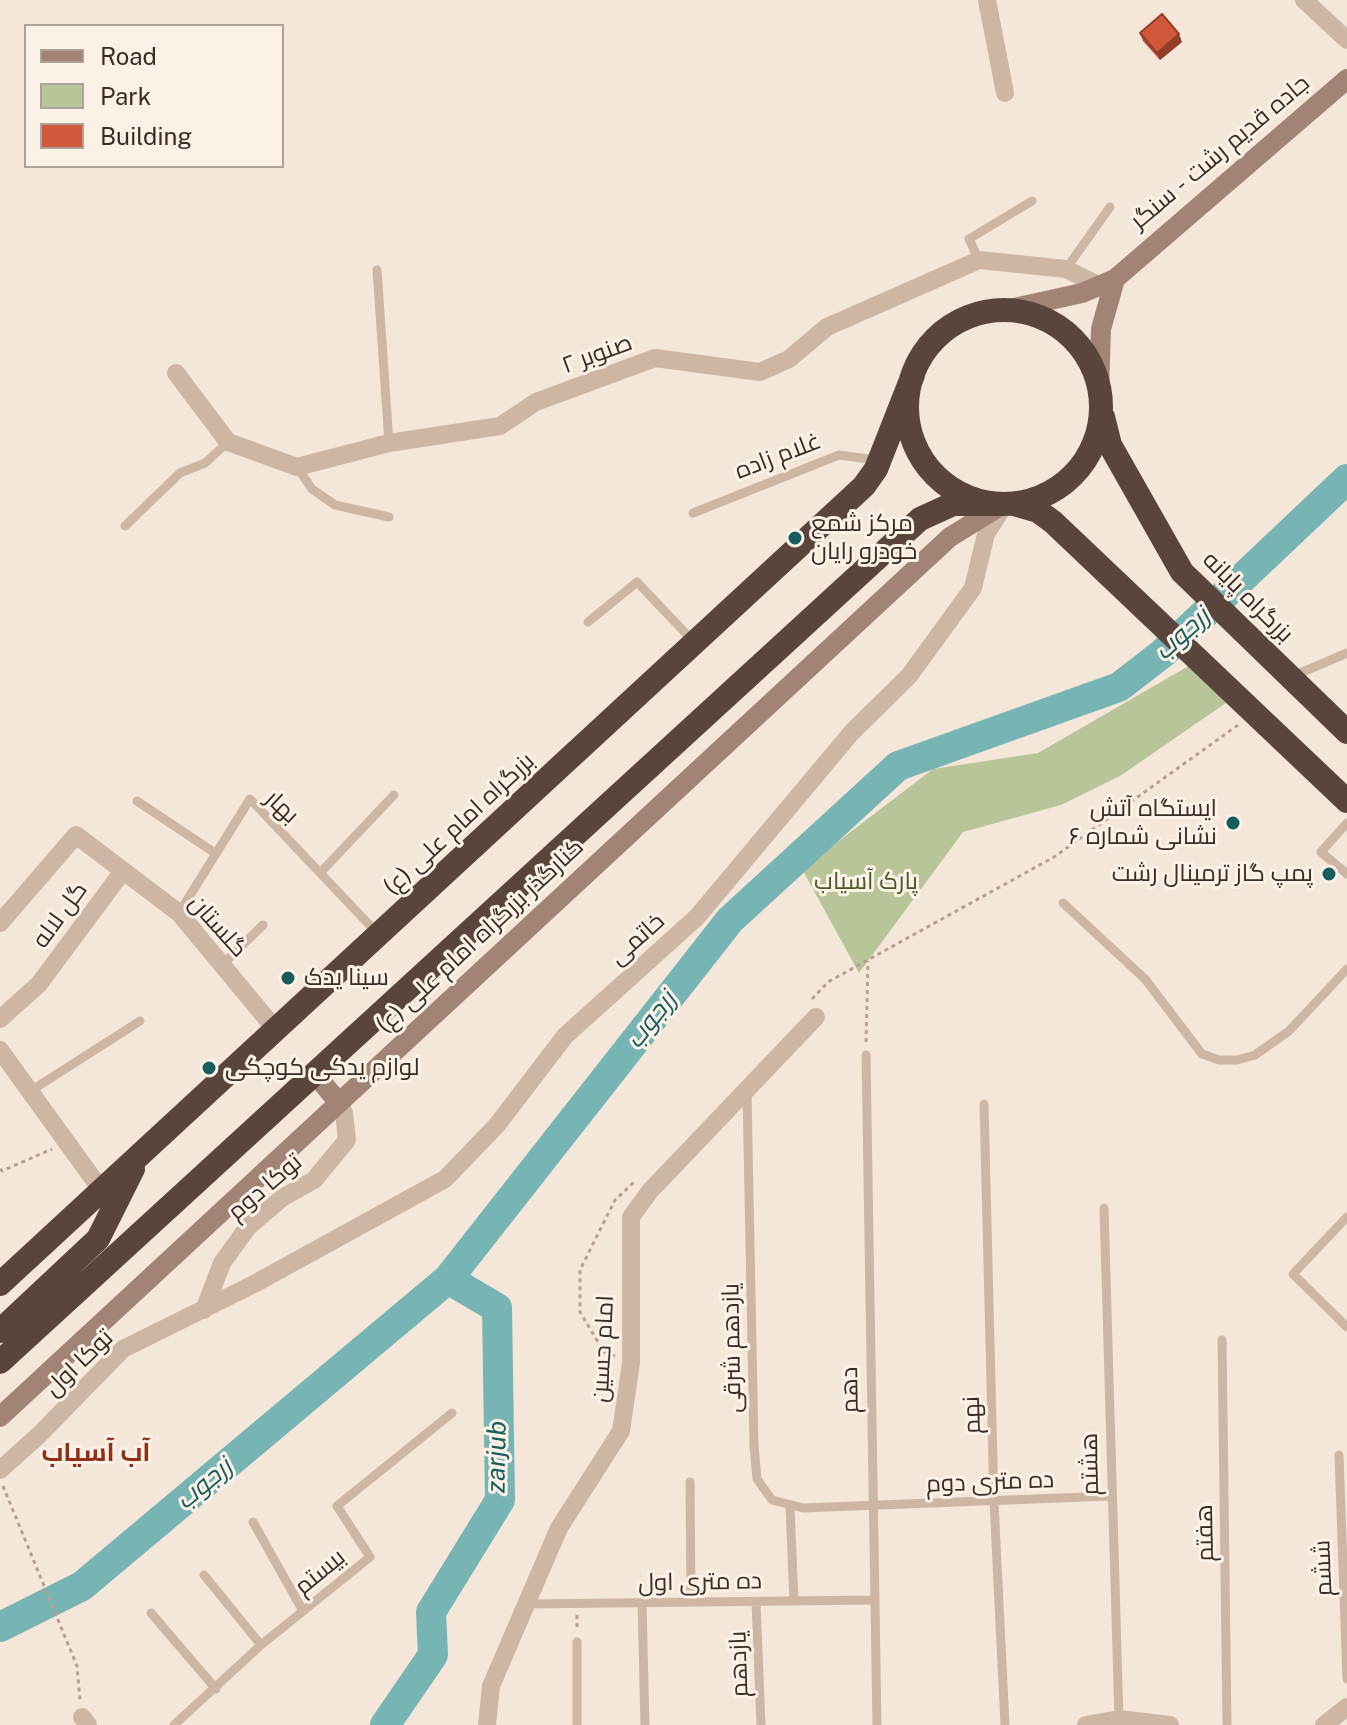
<!DOCTYPE html>
<html>
<head>
<meta charset="utf-8">
<style>
	body { margin:0 }
	#map { position:relative; width:1347px; height:1725px; overflow:hidden; background:#f4e7da; font-family:"Public Sans",sans-serif }
	canvas { display:block }
	.legend { position:absolute; left:24px; top:24px; width:260px; height:144px; box-sizing:border-box; background:#fbf1e7; border:2px solid #ada29a; margin:0; padding:10px 14px; list-style:none; font-size:24px; color:#392c27 }
	.legend li { display:flex; align-items:center; gap:16px; height:40px }
	.legend b { width:40px; border:2px solid #ada29a }
</style>
</head>
<body>
<div id="map">
<canvas width="1347" height="1725"></canvas>
<ul class="legend">
<li><b style="height:10px;background:#a18476"></b>Road</li>
<li><b style="height:22px;background:#b8c599"></b>Park</li>
<li><b style="height:22px;background:#d1583b"></b>Building</li>
</ul>
</div>
<script>
const c = document.querySelector('canvas').getContext('2d');
c.lineJoin = 'round';
function fillPath(path, color) {
  c.fillStyle = color;
  c.fill(path, 'evenodd');
}
function shape(rows) {
  const path = new Path2D();
  for (const r of rows) {
    if (r.length === 3) {
      path.moveTo(r[0] + r[2], r[1]);
      path.arc(r[0], r[1], r[2], 0, 2 * Math.PI);
      continue;
    }
    path.moveTo(r[0], r[1]);
    for (let i = 2; i < r.length; i += 2) path.lineTo(r[i], r[i + 1]);
  }
  return path;
}
function strokePath(path, color, width, dash) {
  c.strokeStyle = color;
  c.lineWidth = width;
  c.lineCap = dash ? 'butt' : 'round';
  c.setLineDash(dash || []);
  c.stroke(path);
}
function write(font, color, halo, rows, align = 'center') {
  c.font = font + ' "Public Sans",Cairo,sans-serif';
  c.lineWidth = 6;
  c.setLineDash([]);
  c.textBaseline = 'middle';
  c.strokeStyle = halo;
  c.fillStyle = color;
  for (const [text, x, y, turn = 0] of rows) {
    c.save();
    c.translate(x, y);
    c.rotate((+turn || 0) * Math.PI / 180);
    c.textAlign = isNaN(turn) ? turn : align;
    if (halo) c.strokeText(text, 0, 0);
    c.fillText(text, 0, 0);
    c.restore();
  }
}
fillPath(shape([
	[1199,660,1226,703,1120,776,1061,805,963,832,859,973,802,869,933,769,1038,753]
]), '#b8c599');
strokePath(shape([
	[0,1627,82,1586,448,1279,730,920,898,766,1119,687,1163,653,1347,479],
	[385,1725,433,1655,431,1612,500,1500,497,1308,448,1279]
]), '#77b4b4', 30);
strokePath(shape([
	[812,999,828,982,1054,857,1238,725],
	[866,1042,868,961],
	[0,1169,2,1171,52,1149],
	[615,1356,604,1352,580,1312,580,1270,615,1200,634,1182],
	[3,1486,77,1666,80,1700],
	[577,1615,577,1631]
]), '#ba9f8f', 3, [4, 4]);
strokePath(shape([
	[979,260,969,239,1032,201],
	[1066,269,1110,207],
	[377,270,389,443],
	[297,467,312,489,335,505,389,517],
	[693,513,839,455,877,460],
	[125,526,180,473,205,463,228,442],
	[588,622,637,582,693,641],
	[1291,677,1347,653],
	[137,801,215,853],
	[1347,823,1321,852,1347,874],
	[320,873,394,795],
	[1063,903,1145,979,1202,1054,1219,1060,1237,1060,1255,1055,1289,1031,1347,969],
	[179,913,250,799,378,934],
	[222,965,263,925],
	[866,1055,877,1725],
	[29,1092,140,1021],
	[747,1093,754,1446,757,1479,772,1500,803,1508,1111,1496],
	[984,1104,994,1502,1005,1725],
	[1104,1208,1119,1719],
	[1347,1217,1293,1274,1347,1327],
	[1222,1340,1227,1725],
	[1339,1455,1347,1679],
	[690,1482,691,1602],
	[790,1508,794,1601],
	[253,1522,303,1611],
	[204,1575,261,1645],
	[756,1602,761,1725],
	[642,1603,645,1725],
	[527,1604,874,1600],
	[151,1613,216,1689],
	[174,1725,261,1645,370,1557,337,1506,452,1413],
	[577,1725,577,1642]
]), '#ceb6a5', 9);
strokePath(shape([
	[987,0,1005,93],
	[1304,0,1347,40],
	[176,373,228,442,297,467,389,443,500,426,536,402,655,358,760,372,789,359,827,327,979,260,1066,269,1100,286],
	[0,923,76,835,179,913,276,1030],
	[0,1019,39,984,123,871],
	[0,1050,102,1191],
	[204,1310,222,1263,248,1227,282,1198,314,1180,347,1140,344,1113,339,1103],
	[0,1470,39,1435,123,1349,254,1284,445,1179,497,1125,565,1036,697,917,852,732,909,676,973,588,986,534,1005,504],
	[82,1717,88,1725],
	[487,1725,491,1686,559,1528,621,1431,631,1363,631,1217,650,1191,816,1017],
	[1086,1725,1119,1719,1170,1725],
	[1324,1725,1347,1707]
]), '#ceb6a5', 18);
strokePath(shape([
	[1115,279,1347,79],
	[1005,310,1082,293,1115,279,1101,329,1099,391],
	[315,1074,339,1103],
	[0,1417,950,537,1002,505]
]), '#a18476', 20);
strokePath(shape([
	[1004,407,97],
	[1103,417,1110,445,1182,572,1347,732],
	[1014,504,1038,511,1053,522,1347,801],
	[0,1284,864,486,876,469,913,375],
	[0,1331,98,1239,133,1169],
	[0,1362,920,519,953,504,1003,504]
]), '#5a453d', 24);
fillPath(shape([
	[1140,33,1182,42,1160,60,1143,41]
]), '#b44c33');
fillPath(shape([
	[1179,34,1182,42,1160,60,1157,53]
]), '#923e29');
const building = shape([
	[1162,14,1179,34,1157,53,1140,33,1162,14]
]);
fillPath(building, '#d1583b');
strokePath(building, '#923e29', 2);
for (const [x, y, r, color] of [
	[795,538,8,"#185d5e"],
	[1233,823,8,"#185d5e"],
	[1329,874,8,"#185d5e"],
	[288,978,8,"#185d5e"],
	[209,1068,8,"#185d5e"]
]) {
  const dot = new Path2D();
  dot.arc(x, y, r, 0, 2 * Math.PI);
  c.fillStyle = color;
  c.fill(dot);
  strokePath(dot, '#fbf1e7', 3);
}
write('24px', '#392c27', '#fbf1e7', [
	["جاده قدیم رشت - سنگر",1220,152,-40],
	["صنوبر ۲",597,354,-20],
	["غلام زاده",778,456,-21],
	["بزرگراه پایانه",1248,597,45],
	["بهار",282,807,43],
	["بزرگراه امام علی (ع)",459,824,-43],
	["گل لاله",60,915,-54],
	["گلستان",218,926,48],
	["کنارگذر بزرگراه امام علی (ع)",480,936,-43],
	["خاتمی",637,939,-42],
	["توکا دوم",265,1187,-40],
	["یازدهم شرقی",732,1348,-91],
	["امام حسین",603,1349,-87],
	["توکا اول",79,1363,-44],
	["دهم",850,1390,-91],
	["نهم",972,1415,-92],
	["هشتم",1090,1464,-91],
	["ده متری دوم",990,1482,-2],
	["هفتم",1205,1533,-91],
	["ششم",1323,1568,-92],
	["بیستم",320,1572,-39],
	["ده متری اول",700,1582,-1],
	["یازدهم",739,1664,-92]
]);
write('24px', '#392c27', '#fbf1e7', [
	["مرکز شمع",811,524],
	["خودرو رایان",811,552],
	["ایستگاه آتش",1217,809,"right"],
	["نشانی شماره ۶",1217,837,"right"],
	["پمپ گاز ترمینال رشت",1313,874,"right"],
	["سینا یدک",304,978],
	["لوازم یدکی کوچکی",225,1068]
], 'left');
write('24px', '#4a5928', '#fbf1e7', [
	["پارک آسیاب",866,882]
]);
write('italic 26px', '#185d5e', '#fbf1e7', [
	["زرجوب",1182,634,-42],
	["زرجوب",651,1020,-52],
	["zarjub",497,1457,-89],
	["زرجوب",204,1484,-40]
]);
write('bold 26px', '#902f18', '#fbf1e7', [
	["آب آسیاب",96,1453]
]);
</script>
</body>
</html>
